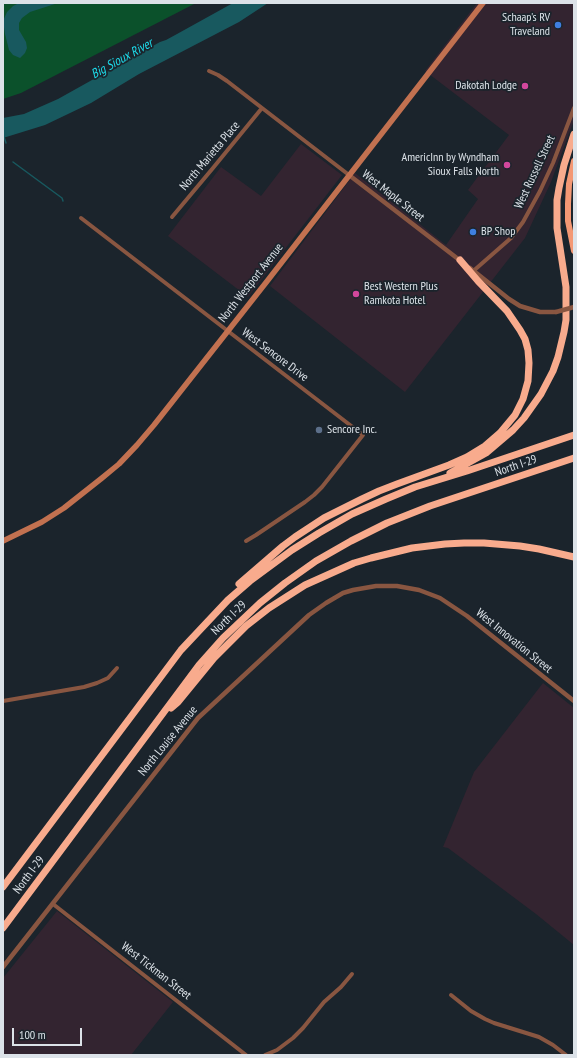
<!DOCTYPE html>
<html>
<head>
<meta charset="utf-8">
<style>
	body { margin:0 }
	#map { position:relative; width:577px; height:1058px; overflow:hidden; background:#1b242c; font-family:"PT Sans Narrow",sans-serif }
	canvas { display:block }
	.frame { position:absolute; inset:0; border:4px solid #dce2e8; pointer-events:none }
	.scale { position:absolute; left:12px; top:1028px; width:70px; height:18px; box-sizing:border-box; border:2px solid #dce2e8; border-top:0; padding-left:5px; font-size:12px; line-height:14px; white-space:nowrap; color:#dce2e8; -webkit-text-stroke:3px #1b242c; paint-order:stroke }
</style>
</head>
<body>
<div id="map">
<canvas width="577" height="1058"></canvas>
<div class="frame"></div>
<div class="scale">100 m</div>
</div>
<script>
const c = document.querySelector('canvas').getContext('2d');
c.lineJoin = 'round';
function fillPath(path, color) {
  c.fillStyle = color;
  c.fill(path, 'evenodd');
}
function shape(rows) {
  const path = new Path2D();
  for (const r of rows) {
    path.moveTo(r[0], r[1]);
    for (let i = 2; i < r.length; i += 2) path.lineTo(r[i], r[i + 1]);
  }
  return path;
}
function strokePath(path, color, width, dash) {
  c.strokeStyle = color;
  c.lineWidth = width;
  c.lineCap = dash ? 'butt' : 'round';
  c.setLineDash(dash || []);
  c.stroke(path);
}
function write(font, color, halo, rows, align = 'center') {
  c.font = font + ' "PT Sans Narrow",sans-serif';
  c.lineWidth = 3.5;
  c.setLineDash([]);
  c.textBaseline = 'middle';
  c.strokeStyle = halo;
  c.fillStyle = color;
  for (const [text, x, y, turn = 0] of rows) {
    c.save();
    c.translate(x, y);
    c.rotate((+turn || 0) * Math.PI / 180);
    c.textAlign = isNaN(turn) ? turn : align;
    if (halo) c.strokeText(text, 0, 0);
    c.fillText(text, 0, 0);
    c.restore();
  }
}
fillPath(shape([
	[477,3,574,3,574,120,551,182,525,238,405,392,270,286,355,173,446,245,478,199,468,190,509,135,425,71],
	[301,144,342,175,248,297,168,236,221,167,261,196],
	[543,683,574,708,574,945,536,914,448,848,443,847,474,772],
	[57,911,173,1002,131,1055,3,1055,3,978]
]), '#332430');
fillPath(shape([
	[3,3,196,3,21,93,3,99]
]), '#0b512b');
fillPath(shape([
	[19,3,58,3,30,12,22,18,19,23,19,30,26,42,27,48,25,53,20,58,13,55,9,50,5,34,3,21,7,12,13,6],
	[233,3,268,3,239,22,139,74,91,103,45,125,3,138,3,118,24,114,58,99,160,42,166,40,177,34]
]), '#18595f');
strokePath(shape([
	[4,137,6,143],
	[13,162,62,198,63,201]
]), '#18595f', 1.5);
strokePath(shape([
	[209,71,218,75,227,81,349,175],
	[172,217,213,168,262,108],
	[81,218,363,435,322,487,314,495,305,502,256,535,246,541],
	[471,273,511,238,523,222,540,191,553,163,574,108],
	[3,701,84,687,97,683,108,678,117,668],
	[53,904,246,1055],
	[451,995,471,1011,485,1019,494,1023,539,1037,553,1045,566,1055],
	[265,1055,277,1050,293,1038,303,1028,324,1002,341,987,352,974]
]), '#895641', 4);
strokePath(shape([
	[349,175,462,262],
	[470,268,509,299,520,306,540,312,556,312],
	[3,967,198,718,309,615,326,603,343,593,353,590,376,586,397,586,419,590,440,598,467,616,574,701]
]), '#895641', 4.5);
strokePath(shape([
	[3,541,42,522,64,508,102,478,119,464,137,445,154,425,268,280,483,3]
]), '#c27150', 5.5);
strokePath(shape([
	[574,161,569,184,568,204,568,221,574,251]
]), '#f49874', 6);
strokePath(shape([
	[450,473,486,453,513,430,524,418,541,394,553,371,558,357,564,332,566,320,566,287,557,228,557,200,559,188,564,165,574,134],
	[239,584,283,546,295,537,324,518,362,499,379,491,397,484,449,465,467,457,485,446,500,433,515,415,523,399,528,381,529,363,528,350,525,339,520,330,507,311,478,281,460,260],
	[171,708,178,702,214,658,246,626,269,608,305,585,354,563,371,558,412,548,445,544,464,543,484,543,520,546,539,549,574,557],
	[3,887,181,650,212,617,228,600,250,581,292,550,319,533,352,514,386,499,415,487,467,471,574,435],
	[3,928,199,665,223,638,260,603,285,583,316,561,351,541,387,523,430,506,574,458]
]), '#f8ab8d', 7);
strokePath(shape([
	[556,312,574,307]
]), '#895641', 4.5);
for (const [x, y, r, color] of [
	[558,25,4,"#3f7fe0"],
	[525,86,4,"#d1479c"],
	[507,165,4,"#d1479c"],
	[473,232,4,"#3f7fe0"],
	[356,294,4,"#d1479c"],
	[319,430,4,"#5c6f8a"]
]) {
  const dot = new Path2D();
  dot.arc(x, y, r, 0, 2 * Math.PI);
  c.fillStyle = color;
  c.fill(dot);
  strokePath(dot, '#1b242c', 1.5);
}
write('12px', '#dce2e8', '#1b242c', [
	["Schaap's RV",550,18],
	["Traveland",550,32],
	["Dakotah Lodge",517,86],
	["AmericInn by Wyndham",499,158],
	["Sioux Falls North",499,172],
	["BP Shop",481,232,"left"],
	["Best Western Plus",364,287,"left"],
	["Ramkota Hotel",364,301,"left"],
	["Sencore Inc.",327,430,"left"]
], 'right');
write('12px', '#dce2e8', '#1b242c', [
	["North Marietta Place",210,156,-50],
	["West Russell Street",535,172,-65],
	["West Maple Street",393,196,38],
	["North Westport Avenue",251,283,-52],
	["West Sencore Drive",275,355,37],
	["North I-29",516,466,-19],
	["North I-29",229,618,-44],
	["West Innovation Street",514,641,39],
	["North Louise Avenue",168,741,-51],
	["North I-29",29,875,-53],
	["West Tickman Street",156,971,38]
]);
write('italic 13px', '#1dddec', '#1b242c', [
	["Big Sioux River",122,59,-29]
]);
</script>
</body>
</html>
